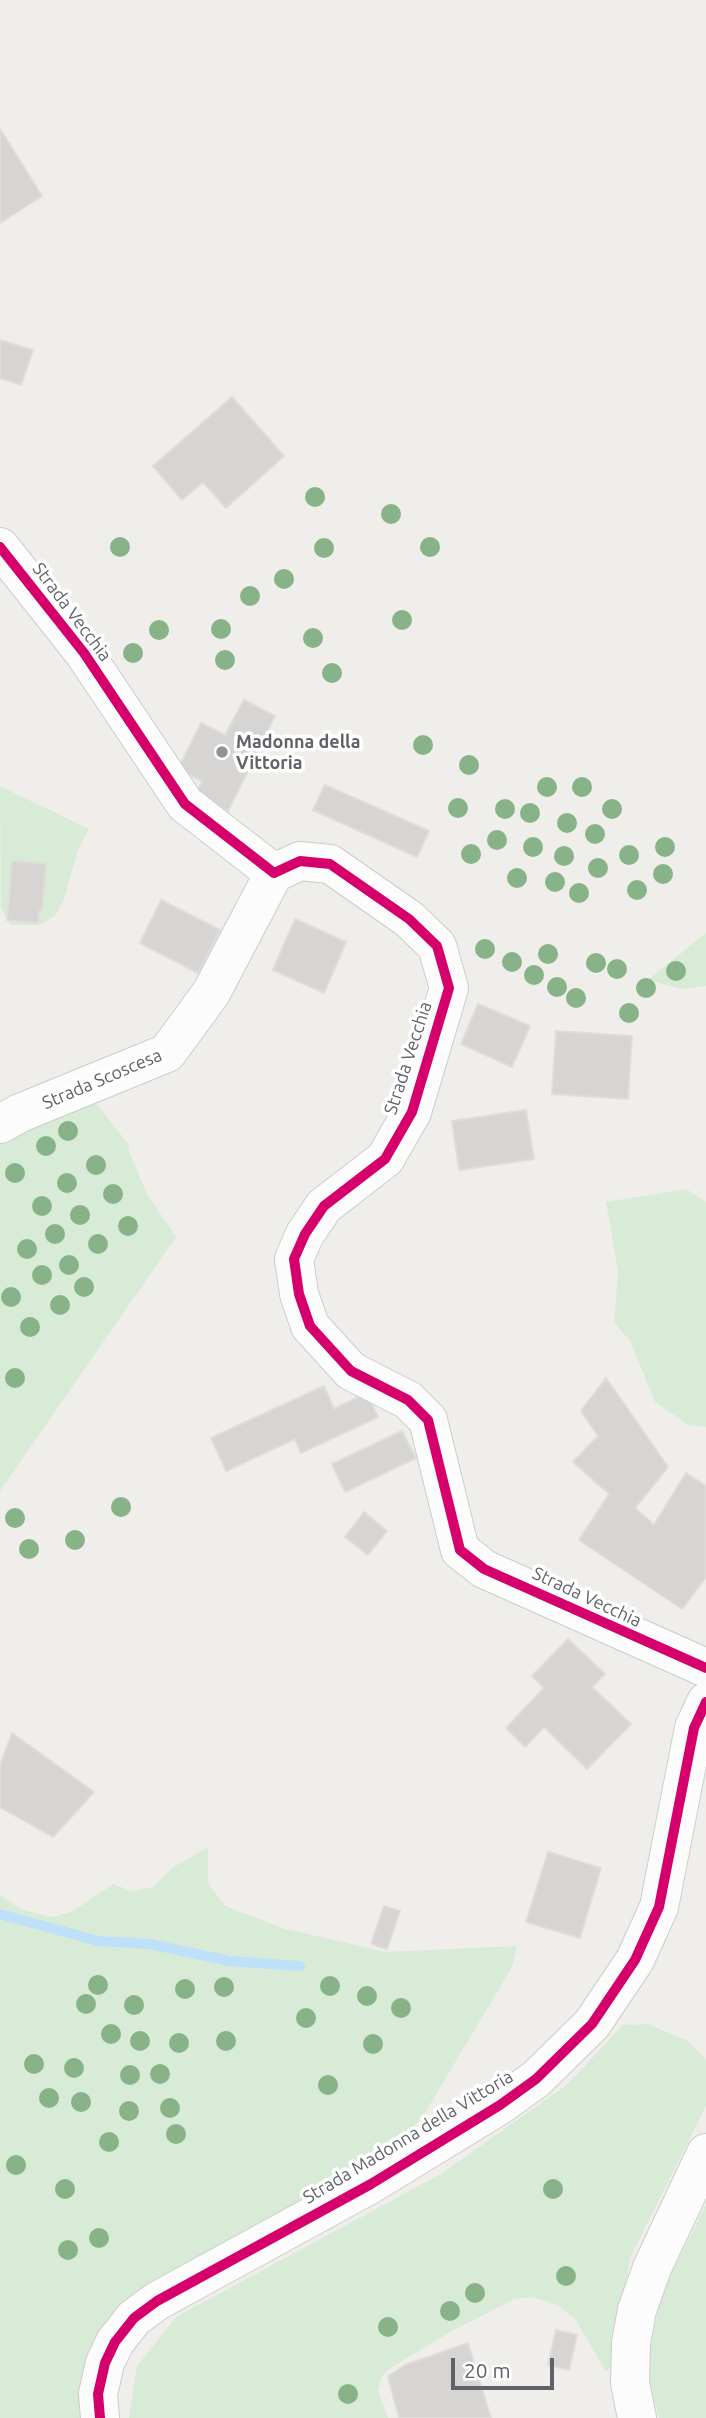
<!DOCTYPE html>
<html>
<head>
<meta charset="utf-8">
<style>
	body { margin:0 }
	#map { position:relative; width:706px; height:2418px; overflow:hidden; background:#efeeea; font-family:Ubuntu,sans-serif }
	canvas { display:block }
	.scale { position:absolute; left:451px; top:2358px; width:103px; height:32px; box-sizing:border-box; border:4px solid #5f6368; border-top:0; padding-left:9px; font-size:21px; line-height:24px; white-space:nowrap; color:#5f6368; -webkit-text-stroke:5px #fff; paint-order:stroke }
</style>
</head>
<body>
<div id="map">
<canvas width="706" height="2418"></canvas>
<div class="scale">20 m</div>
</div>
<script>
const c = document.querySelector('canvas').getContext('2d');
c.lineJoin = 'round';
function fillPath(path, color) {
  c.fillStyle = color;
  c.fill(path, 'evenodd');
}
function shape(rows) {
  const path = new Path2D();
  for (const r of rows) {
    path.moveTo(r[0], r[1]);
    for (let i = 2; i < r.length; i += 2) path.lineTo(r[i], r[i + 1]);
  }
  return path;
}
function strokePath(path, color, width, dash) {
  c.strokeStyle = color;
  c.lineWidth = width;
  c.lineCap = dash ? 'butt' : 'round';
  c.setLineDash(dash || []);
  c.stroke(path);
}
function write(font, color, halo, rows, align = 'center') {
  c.font = font + ' Ubuntu,sans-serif';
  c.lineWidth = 7;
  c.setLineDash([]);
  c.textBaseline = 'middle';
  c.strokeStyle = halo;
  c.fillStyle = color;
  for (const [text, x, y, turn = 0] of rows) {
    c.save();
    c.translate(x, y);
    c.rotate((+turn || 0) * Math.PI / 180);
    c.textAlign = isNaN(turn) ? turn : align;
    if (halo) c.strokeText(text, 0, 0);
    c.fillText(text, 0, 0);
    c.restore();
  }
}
fillPath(shape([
	[0,786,89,829,78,850,64,899,55,916,39,925,10,925,1,908],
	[706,933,706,986,683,989,648,980],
	[94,1101,129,1145,128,1149,147,1194,176,1237,0,1491,0,1140],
	[686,1189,706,1202,706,1427,688,1425,655,1402,630,1341,614,1322,618,1272,606,1202],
	[208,1847,208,1883,225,1906,282,1928,386,1952,517,1946,512,1967,422,2118,380,2161,132,2304,89,2418,0,2418,0,1895,23,1910,52,1917,71,1912,113,1884,131,1891,153,1887,172,1868],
	[648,2024,686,2040,706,2059,706,2106,630,2258,614,2363,606,2372,576,2320,558,2305,532,2297,514,2299,452,2331,392,2367,382,2376,378,2391,388,2418,129,2418,137,2366,176,2317,441,2174,568,2084,623,2025],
	[706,2204,706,2418,659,2418,649,2380,649,2348,663,2291]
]), '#d8ebd6');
strokePath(shape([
	[0,1914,98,1941,150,1944,229,1961,300,1966]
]), '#bfe0f9', 10);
const building = shape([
	[0,129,42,196,0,223,0,129],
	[0,340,33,350,21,385,0,378,0,340],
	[232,397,284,456,226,508,203,482,182,500,153,466,232,397],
	[244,700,275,716,228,811,196,795,202,781,178,769,201,723,225,735,244,700],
	[325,785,429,831,417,857,313,810,325,785],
	[12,861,46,864,42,911,39,911,38,923,7,920,12,861],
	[161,900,220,930,198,973,140,943,161,900],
	[295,919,346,942,324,993,273,970,295,919],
	[478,1004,530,1026,512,1067,461,1044,478,1004],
	[556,1031,632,1036,628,1099,552,1094,556,1031],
	[526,1110,534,1159,459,1170,452,1121,526,1110],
	[606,1378,668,1467,635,1508,654,1525,686,1473,706,1486,706,1577,682,1609,579,1540,609,1494,573,1462,598,1436,581,1411,606,1378],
	[324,1386,334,1409,366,1393,378,1417,301,1453,295,1439,226,1471,211,1438,324,1386],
	[402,1431,416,1458,345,1492,332,1464,402,1431],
	[364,1512,387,1531,368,1555,345,1537,364,1512],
	[568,1639,605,1674,592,1687,631,1724,587,1769,544,1727,525,1747,506,1728,544,1688,532,1676,568,1639],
	[12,1733,94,1792,53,1837,0,1807,0,1765,12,1733],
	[548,1852,601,1868,580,1938,526,1922,548,1852],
	[384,1906,400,1911,387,1949,371,1944,384,1906],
	[556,2330,577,2335,569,2370,548,2365,556,2330],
	[468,2343,491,2418,399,2418,388,2376,405,2365,468,2343]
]);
fillPath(building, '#d6d5d3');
strokePath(building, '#deddd9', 2);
const minor = shape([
	[0,547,84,653,185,804,274,873,300,861,330,864,409,919,437,946,449,988,412,1112,385,1159,324,1206,305,1234,294,1259,299,1294,310,1326,351,1371,408,1400,428,1420,460,1550,484,1569,706,1668],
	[0,1124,20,1113,167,1053,211,993,274,873],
	[100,2418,98,2394,105,2363,115,2342,134,2318,157,2301,371,2184,500,2105,536,2079,592,2024,635,1960,659,1907,694,1728,706,1702],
	[637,2418,630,2383,631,2343,637,2310,652,2268,706,2153]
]);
strokePath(minor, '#cbcccc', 40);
strokePath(minor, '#fdfcfc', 38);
strokePath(shape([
	[0,547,84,653,185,804,274,873,300,861,330,864,409,919,437,946,449,988,412,1112,385,1159,324,1206,305,1234,294,1259,299,1294,310,1326,351,1371,408,1400,428,1420,460,1550,484,1569,706,1668],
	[100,2418,98,2394,105,2363,115,2342,134,2318,157,2301,371,2184,500,2105,536,2079,592,2024,635,1960,659,1907,694,1728,706,1702]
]), '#d6006c', 10);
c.fillStyle = '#88b388';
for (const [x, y] of [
	[315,497],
	[391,514],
	[120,547],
	[430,547],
	[324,548],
	[284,579],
	[250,596],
	[402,620],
	[221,629],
	[159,630],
	[313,638],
	[133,653],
	[225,660],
	[332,673],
	[423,745],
	[469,765],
	[547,787],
	[582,787],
	[458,808],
	[505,809],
	[612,809],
	[530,813],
	[567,823],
	[595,834],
	[497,840],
	[533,847],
	[665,847],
	[471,854],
	[629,855],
	[564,856],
	[598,868],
	[663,874],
	[517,878],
	[555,882],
	[637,890],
	[579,893],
	[485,949],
	[548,954],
	[512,962],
	[596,963],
	[617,969],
	[676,971],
	[534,975],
	[557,987],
	[646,988],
	[576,998],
	[629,1013],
	[68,1131],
	[46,1146],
	[96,1165],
	[15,1173],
	[67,1183],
	[113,1194],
	[42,1206],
	[80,1215],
	[128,1226],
	[55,1234],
	[98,1244],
	[27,1249],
	[69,1265],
	[42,1275],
	[84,1287],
	[11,1297],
	[60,1305],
	[30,1327],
	[15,1378],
	[121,1507],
	[15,1518],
	[75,1540],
	[29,1549],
	[98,1985],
	[330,1986],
	[224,1987],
	[185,1989],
	[367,1996],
	[86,2004],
	[134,2005],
	[401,2008],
	[306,2018],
	[111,2034],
	[140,2041],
	[226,2041],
	[179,2043],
	[373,2044],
	[34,2064],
	[74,2068],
	[160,2074],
	[130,2075],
	[328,2085],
	[49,2098],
	[81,2102],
	[170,2108],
	[129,2111],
	[176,2134],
	[109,2142],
	[16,2165],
	[65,2189],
	[553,2189],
	[99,2238],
	[68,2250],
	[566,2276],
	[475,2293],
	[450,2311],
	[388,2327],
	[348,2394]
]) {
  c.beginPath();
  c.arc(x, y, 10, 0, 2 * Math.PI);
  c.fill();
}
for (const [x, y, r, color] of [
	[222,752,7,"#919496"]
]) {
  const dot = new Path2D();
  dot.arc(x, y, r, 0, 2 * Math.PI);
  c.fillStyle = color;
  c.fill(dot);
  strokePath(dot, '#fff', 2.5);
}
write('18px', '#5f6368', '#fff', [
	["Strada Vecchia",72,612,53],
	["Strada Vecchia",408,1058,-72],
	["Strada Scoscesa",102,1079,-23],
	["Strada Vecchia",587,1597,25],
	["Strada Madonna della Vittoria",408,2137,-31]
]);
write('bold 18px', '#5f6368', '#fff', [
	["Madonna della",236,742],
	["Vittoria",236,763]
], 'left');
</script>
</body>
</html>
